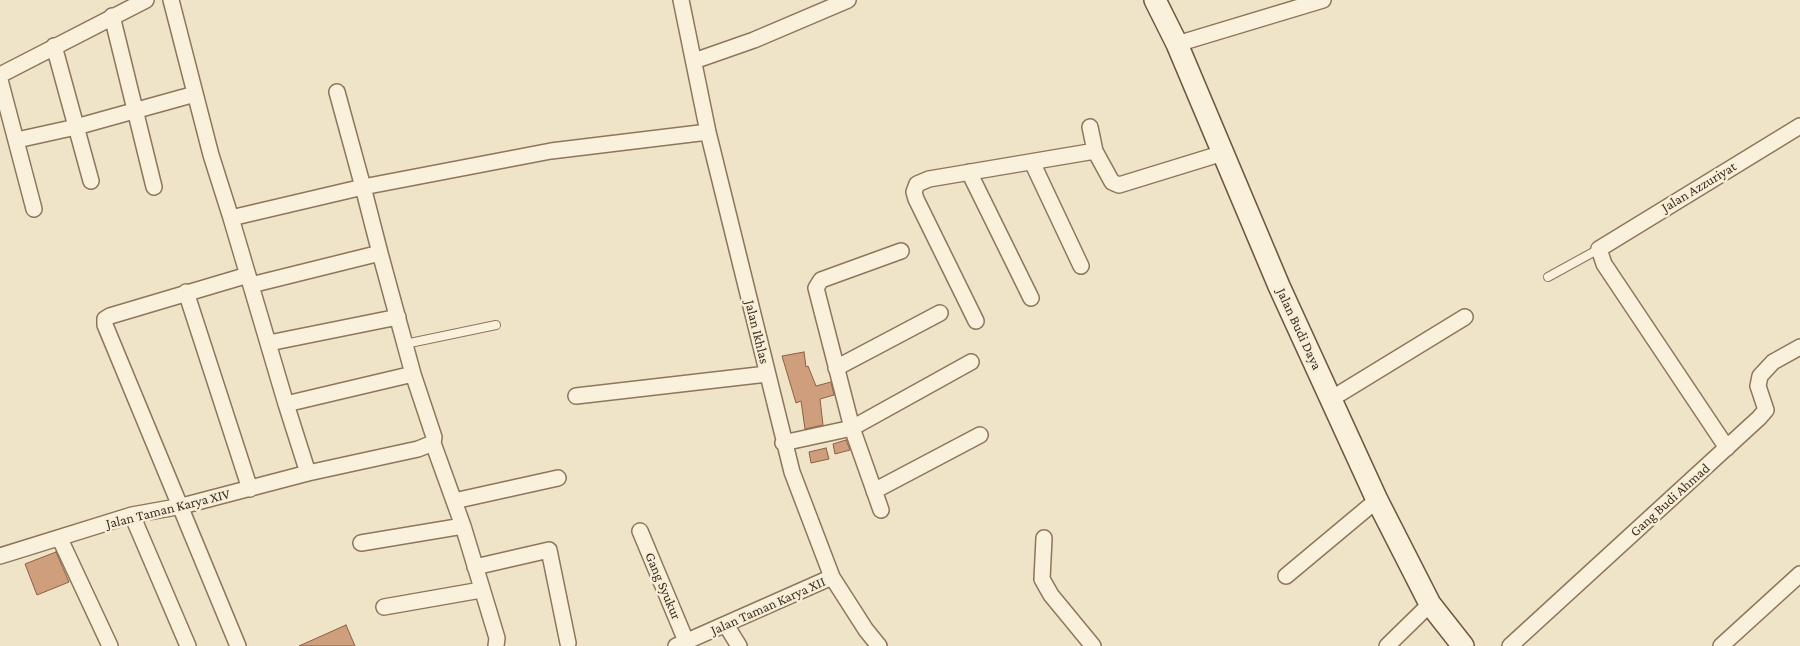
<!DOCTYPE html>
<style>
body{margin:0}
canvas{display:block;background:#f0e4c8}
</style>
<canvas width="1800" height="646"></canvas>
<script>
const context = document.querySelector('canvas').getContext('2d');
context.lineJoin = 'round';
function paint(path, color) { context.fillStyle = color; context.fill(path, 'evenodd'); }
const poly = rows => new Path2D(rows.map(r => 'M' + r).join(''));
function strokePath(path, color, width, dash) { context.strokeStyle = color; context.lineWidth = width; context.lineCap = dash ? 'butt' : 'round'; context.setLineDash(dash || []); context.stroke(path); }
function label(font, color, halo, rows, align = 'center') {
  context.font = font + ' "Crimson Pro",serif'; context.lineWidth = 5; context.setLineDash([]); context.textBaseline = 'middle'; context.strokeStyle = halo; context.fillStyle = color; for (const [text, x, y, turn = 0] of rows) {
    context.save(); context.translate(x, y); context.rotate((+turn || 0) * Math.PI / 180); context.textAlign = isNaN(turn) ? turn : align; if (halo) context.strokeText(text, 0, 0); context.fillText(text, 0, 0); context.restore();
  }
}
const building = poly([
 [804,352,806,367,808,366,816,386,831,382,834,395,820,399,823,425,805,429,801,401,796,403,782,356,804,352],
 [846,440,850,450,835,454,833,444,846,440],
 [826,448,829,459,811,463,809,452,826,448],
 [56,552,69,582,37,595,25,564,56,552],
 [346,625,355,646,299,646,346,625]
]);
paint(building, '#cf9f7d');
strokePath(building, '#8d5f41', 1);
const lane = poly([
 [1548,277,1599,249],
 [405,344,496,325]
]);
const street = poly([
 [171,0,211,155,231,218],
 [681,0,708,132,792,472,832,577,866,630,879,646],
 [112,16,154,187],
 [1177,44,1323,0],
 [54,46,91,181],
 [694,61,754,40,848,0],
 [0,75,146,0],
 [0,80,34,209],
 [337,92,363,187,380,253,413,374,286,404,231,218,363,187,551,151,708,132],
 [1090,127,1095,151,1112,182,1119,185,1223,153],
 [17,140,76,127,195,94],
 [1032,162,1081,266],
 [969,172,1031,298],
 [251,285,380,253],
 [186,292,250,489],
 [976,321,916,199,914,192,917,184,929,179,1095,151],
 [269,343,398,317],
 [836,368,940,313],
 [576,396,767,374],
 [1331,399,1465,317],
 [433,443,463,526,497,638,496,646],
 [783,443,852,428,971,362],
 [1727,448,1604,264,1599,249,1800,126],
 [308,473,418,449,433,443,434,437,413,374],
 [874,491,980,435],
 [454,501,558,478],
 [881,510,852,428,816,288,821,280,901,251],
 [132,515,188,646],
 [640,531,686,641],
 [1044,538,1042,579,1051,595,1093,646],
 [60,539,110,646],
 [361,543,463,526],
 [0,556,132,515,182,506,308,473,286,404],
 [475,567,549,550,568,643],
 [1286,576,1377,500],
 [384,607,481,590],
 [726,625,739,646],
 [238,646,105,325,105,319,110,316,248,275],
 [676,646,832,577],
 [1387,646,1430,604],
 [1510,646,1759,418,1766,410,1758,386,1760,376,1773,362,1800,347],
 [1721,646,1800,574]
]);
const secondary = poly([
 [1155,0,1177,44,1279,286,1377,500,1430,604,1463,646]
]);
strokePath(lane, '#8d765c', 10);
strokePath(street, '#8d765c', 18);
strokePath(secondary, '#6f573f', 24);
strokePath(lane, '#faf1dc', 8);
strokePath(street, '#faf1dc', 15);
strokePath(secondary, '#faf1dc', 21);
label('14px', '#3d2e20', '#f7eed8', [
 ["Jalan Azzuriyat",1699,187,-31],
 ["Jalan Budi Daya",1299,329,65],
 ["Jalan Ikhlas",757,332,76],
 ["Gang Budi Ahmad",1670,500,-42],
 ["Jalan Taman Karya XIV",168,509,-14],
 ["Gang Syukur",663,586,67],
 ["Jalan Taman Karya XII",768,606,-24]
]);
</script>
